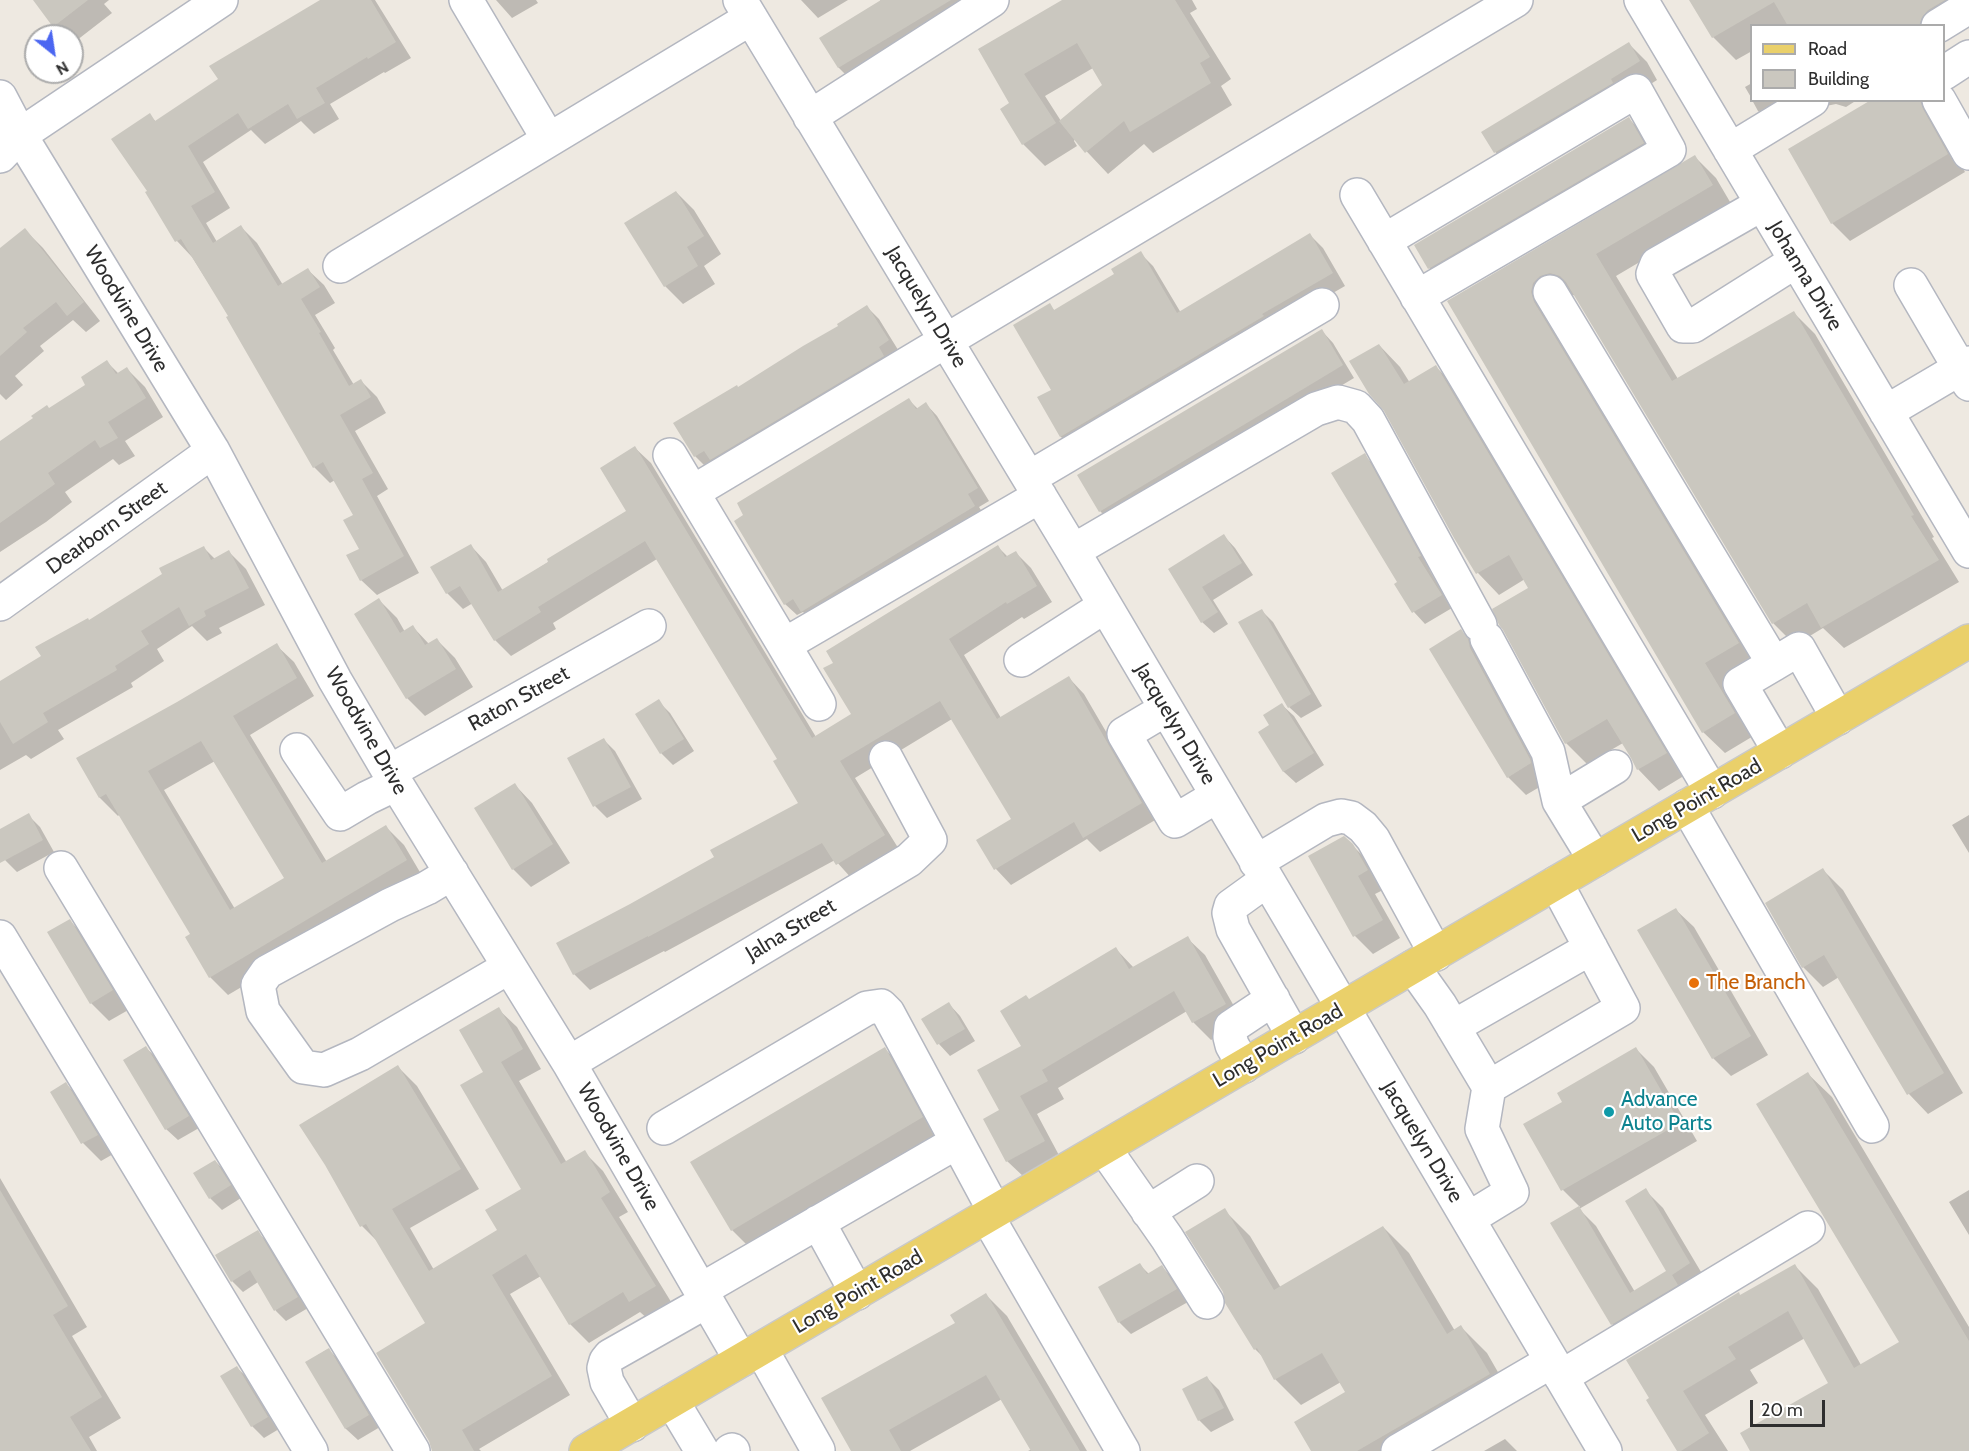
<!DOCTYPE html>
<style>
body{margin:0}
#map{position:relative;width:1969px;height:1451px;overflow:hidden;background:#eee9e1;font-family:Cabin,sans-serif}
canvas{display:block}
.legend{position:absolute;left:1750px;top:24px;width:195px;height:78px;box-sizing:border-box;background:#fff;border:2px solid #ababab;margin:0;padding:8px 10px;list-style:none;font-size:18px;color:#2e2e2e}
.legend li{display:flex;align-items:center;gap:12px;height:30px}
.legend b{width:30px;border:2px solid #ababab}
.north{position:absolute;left:24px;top:24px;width:60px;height:60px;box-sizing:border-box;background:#fff;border:2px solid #ababab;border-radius:50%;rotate:150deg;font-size:16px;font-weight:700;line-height:24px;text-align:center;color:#2e2e2e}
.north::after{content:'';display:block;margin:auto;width:21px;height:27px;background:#4b66f1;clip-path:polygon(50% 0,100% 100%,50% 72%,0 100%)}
.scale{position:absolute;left:1750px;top:1400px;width:75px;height:27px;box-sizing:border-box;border:3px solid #2e2e2e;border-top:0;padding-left:8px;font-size:18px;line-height:21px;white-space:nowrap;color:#2e2e2e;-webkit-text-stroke:4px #fff;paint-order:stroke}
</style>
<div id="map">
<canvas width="1969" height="1451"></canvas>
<ul class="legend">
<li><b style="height:8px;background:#ead06a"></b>Road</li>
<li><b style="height:16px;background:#cac7bf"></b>Building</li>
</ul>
<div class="north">N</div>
<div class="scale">20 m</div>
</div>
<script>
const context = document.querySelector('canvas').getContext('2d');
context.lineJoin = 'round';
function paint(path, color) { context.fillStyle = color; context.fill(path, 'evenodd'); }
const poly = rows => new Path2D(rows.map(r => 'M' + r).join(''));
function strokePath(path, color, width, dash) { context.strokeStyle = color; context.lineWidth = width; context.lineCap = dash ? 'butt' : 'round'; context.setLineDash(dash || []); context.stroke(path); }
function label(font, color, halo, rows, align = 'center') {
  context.font = font + ' Cabin,sans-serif'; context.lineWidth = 4.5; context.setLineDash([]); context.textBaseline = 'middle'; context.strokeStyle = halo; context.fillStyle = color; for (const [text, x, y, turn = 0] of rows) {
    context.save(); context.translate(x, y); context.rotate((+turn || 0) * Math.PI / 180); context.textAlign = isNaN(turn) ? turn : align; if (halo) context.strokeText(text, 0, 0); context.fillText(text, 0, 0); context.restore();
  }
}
paint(poly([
 [35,0,109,0,104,4,112,13,72,44,72,36,64,36],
 [327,0,375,0,411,58,385,73,384,72,330,104,339,119,314,134,301,121,265,144,251,130,203,162,230,208,206,223,217,242,241,227,257,243,283,285,308,270,324,285,335,303,315,315,335,348,333,350,354,385,361,381,377,397,386,413,355,431,388,489,377,496,419,573,377,595,361,580,361,549,355,515,335,480,330,483,314,467,230,317,192,257,177,241,150,115,156,122,220,80],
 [496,0,536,0,538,3,512,18],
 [801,0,848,0,818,18],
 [880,0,1008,0,860,89,839,68,821,38,881,2],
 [1065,0,1192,0,1197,9,1190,13,1231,79,1221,86,1232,105,1153,153,1144,144,1108,174,1075,139,1074,141,1077,146,1045,166,1023,144,1002,110,1011,104,980,49],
 [1093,68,1104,86,1061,121,1045,96],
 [1700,0,1969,0,1944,44,1944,26,1752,26,1752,51,1736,60,1713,37],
 [1629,44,1647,62,1657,80,1514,170,1496,153,1484,132],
 [1752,83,1752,99,1745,87],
 [1752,100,1857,100,1846,107,1836,104,1826,106,1781,134,1758,111],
 [1874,100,1928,100,1940,129,1965,172,1850,241,1832,223],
 [1629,119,1653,143,1453,292,1429,268],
 [1695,157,1716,178,1733,207,1616,276,1678,379,1794,313,1815,334,1934,537,1932,538,1959,582,1844,648,1823,628,1795,645,1773,623,1575,295,1562,297,1759,664,1755,735,1725,753,1703,732,1449,302],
 [676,192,694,210,721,254,704,266,715,284,683,304,665,286,626,223],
 [25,230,43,248,100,321,86,332,73,320,40,346,44,351,15,376,23,385,6,400,0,394,0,249],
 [1310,235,1323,248,1345,286,1274,327,1074,449,1061,437,1040,398,1053,390,1049,305,1055,311,1116,274,1140,253,1153,266,1181,313],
 [867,307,879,319,900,353,707,468,695,456,738,389,840,326],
 [1322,331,1333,343,1354,378,1112,523,1100,511],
 [1379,345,1400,367,1410,383,1436,367,1457,388,1687,774,1659,791,1638,769,1623,743,1587,764,1566,743,1530,588,1525,579,1499,595,1478,573,1455,537],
 [107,362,119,374,127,369,145,387,163,417,125,441,135,456,119,465,113,459,65,492,72,502,46,522,0,552,0,443,87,386],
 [909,400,918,409,926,404,937,416,989,501,979,507,986,518,814,623,803,612,797,615,785,604,745,515],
 [635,448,651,463,816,737,853,715,998,547,1008,557,1015,552,1031,568,1052,602,1024,619,1022,617,964,655,1001,718,1069,678,1084,694,1157,819,1100,852,1087,839,1011,885,996,869,978,841,1013,820,952,719,855,778,900,851,853,880,835,860,665,952,664,951,590,990,574,974,716,858,801,803,779,759,657,559,553,623,556,629,511,656,495,640,473,603,463,609,447,593,471,546,486,562,503,591,628,511],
 [1364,455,1376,467,1432,568,1429,569,1452,608,1425,624,1414,612,1396,585,1399,583],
 [1224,536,1235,548,1253,575,1213,600,1228,624,1214,633,1202,622,1170,569],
 [204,548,215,559,229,552,246,569,265,605,219,628,222,633,207,641,192,626,157,649,164,661,131,683,133,687,58,730,64,739,31,759,26,755,0,770,0,683,43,657,90,621],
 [379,600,397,618,405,632,413,627,429,644,437,640,455,658,473,687,425,716,407,698],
 [1262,611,1273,622,1322,706,1301,718,1289,707],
 [1461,631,1479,649,1548,782,1526,795,1508,777],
 [276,645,294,662,314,696,250,735,327,862,386,827,404,845,424,879,228,995,210,977,192,935,120,814,118,816,100,798,78,758,177,704],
 [215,761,286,879,235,909,164,790],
 [658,701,670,713,694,751,673,765,661,753],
 [1282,705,1294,716,1324,765,1296,783,1284,772,1260,733,1272,725],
 [604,740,615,751,642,799,607,818,595,806],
 [515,785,532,803,570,863,531,887,513,869],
 [28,815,40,827,54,852,17,872,5,860,0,852,0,830],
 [1969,815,1969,853,1952,825],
 [1349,842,1368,861,1385,889,1375,894,1400,938,1373,954,1355,936],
 [1823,870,1843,890,1963,1093,1928,1114,1909,1094,1839,977,1823,987,1803,967],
 [1676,910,1694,927,1768,1055,1731,1076,1713,1058],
 [70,921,88,939,130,1009,109,1021,91,1003],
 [1187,938,1205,955,1243,1022,1211,1040,1193,1022,1187,1011,1058,1088,1064,1099,1037,1114,1061,1159,1025,1178,1007,1161,1001,1111,1023,1047,1029,1001,1116,949,1134,968],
 [949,1004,960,1016,975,1041,950,1056,939,1044],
 [498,1009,517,1027,541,1069,519,1081,567,1163,584,1152,603,1171,628,1212,619,1217,673,1305,649,1320,640,1312,589,1343,570,1324,541,1276,510,1294,570,1395,479,1449,481,1451,433,1451,427,1324,381,1245,362,1226,398,1067,417,1086,479,1189,410,1228,434,1270,499,1231,523,1190,485,1073],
 [146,1048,158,1059,199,1128,178,1140,166,1129],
 [885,1049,908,1072,946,1142,756,1254,732,1230],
 [1636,1049,1654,1067,1697,1141,1579,1209,1596,1226,1635,1292,1668,1272,1645,1190,1663,1208,1707,1282,1630,1342,1612,1324,1552,1224,1580,1207,1563,1190,1564,1102],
 [1808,1074,1832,1097,1969,1327,1969,1451,1752,1451,1831,1383,1805,1338,1750,1370,1758,1383,1705,1415,1728,1451,1679,1451,1648,1401,1741,1296,1795,1266,1818,1289,1861,1365,1901,1343],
 [66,1084,84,1102,115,1153,101,1161,83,1143],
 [215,1161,227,1173,241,1198,222,1210,210,1198],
 [0,1178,87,1327,72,1336,121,1418,89,1437,97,1451,1,1451,0,1449],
 [1969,1190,1969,1235,1949,1202],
 [1224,1210,1250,1236,1281,1288,1383,1227,1409,1253,1455,1331,1461,1327,1487,1353,1514,1400,1427,1451,1313,1451,1348,1393,1341,1382,1301,1405,1275,1379,1265,1359,1255,1349],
 [257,1232,268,1242,308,1308,286,1321,276,1311,258,1282,243,1292,232,1281,217,1256],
 [1140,1265,1149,1274,1162,1267,1174,1279,1188,1302,1131,1334,1119,1322],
 [986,1295,1007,1316,1087,1451,1028,1451,1032,1449,1002,1399,910,1451,853,1451,957,1324],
 [328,1349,340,1361,380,1427,358,1440,346,1429,307,1362],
 [237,1368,249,1379,279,1429,264,1438,252,1426],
 [1207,1378,1219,1390,1234,1420,1211,1432,1199,1420],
 [1505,1439,1517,1451,1484,1451]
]), '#0003');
paint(poly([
 [33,0,88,0,53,27],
 [320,0,371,0,396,42,368,59,367,57,316,88,325,103,297,119,288,104,248,129,238,113,188,146,215,192,191,206,213,243,241,225,278,286,308,268,320,287,301,299,321,332,319,333,349,386,361,379,371,397,340,415,373,473,362,479,404,556,360,581,346,555,359,549,343,520,353,515,323,462,313,468,226,317,228,316,181,239,175,242,145,192,147,191,111,139,150,113,155,121,218,79,209,66],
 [881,0,951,0,838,68,819,38],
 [1062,0,1175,0,1210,57,1200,63,1211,83,1130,132,1124,121,1085,153,1059,121,1102,85,1077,43,1024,74,1056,123,1022,145,1000,109,1009,103,978,49],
 [1689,0,1945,0,1928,10,1922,17,1919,26,1788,26,1774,2,1712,38],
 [1629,42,1640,61,1611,79,1613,83,1494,153,1481,132],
 [1871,100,1920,100,1923,109,1948,154,1831,224,1788,149],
 [1629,117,1644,143,1428,269,1414,245],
 [1695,155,1713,185,1596,254,1672,381,1794,311,1914,515,1911,516,1939,560,1821,628,1807,603,1772,624,1566,282,1560,276,1550,273,1540,276,1533,283,1531,292,1534,302,1739,643,1705,663,1735,713,1702,733,1447,301],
 [676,191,704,236,687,247,698,266,664,287,624,223],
 [25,228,84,302,67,316,56,302,23,328,27,332,0,356,0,248],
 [1310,233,1333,273,1262,314,1264,316,1060,437,1037,397,1051,390,1013,325,1050,303,1054,310,1114,274,1111,269,1141,251,1177,313],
 [867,305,889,340,879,347,884,356,710,460,704,451,694,457,673,423,737,385,738,387,803,346,838,326,837,324],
 [1322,329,1343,365,1099,512,1077,475],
 [1379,344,1404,384,1436,365,1667,753,1637,770,1631,758,1607,719,1565,744,1503,630,1499,625,1492,609,1528,588,1509,555,1476,574,1454,538,1384,411,1369,394,1349,361],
 [107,360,116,374,127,367,146,398,108,422,118,438,100,448,95,440,48,473,55,484,0,523,0,441,33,418,31,416,47,405,49,408,85,385,81,377],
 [909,398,916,409,926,402,978,488,968,494,975,506,801,612,793,599,784,605,734,521,743,515,737,503],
 [635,446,812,738,851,714,823,668,833,663,826,651,998,545,1005,557,1016,551,1037,586,1007,604,1006,602,949,639,997,719,1069,676,1142,803,1083,838,1074,822,994,870,976,840,1011,819,940,701,840,761,885,835,836,865,822,843,648,937,648,936,573,975,556,943,630,904,714,857,710,850,798,803,773,761,777,759,645,541,538,607,541,612,494,641,460,586,446,594,430,567,471,544,498,592,548,562,547,559,626,511,600,468],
 [1365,453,1421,556,1418,557,1442,595,1412,613,1394,584,1397,582,1331,473],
 [1224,534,1242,563,1202,587,1218,612,1201,623,1168,569],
 [204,546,211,560,229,550,249,588,204,611,206,616,189,626,179,607,141,631,149,644,115,666,117,670,43,713,48,722,13,744,0,722,0,681,41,656,35,647,88,618,89,620,162,574,159,568],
 [379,598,400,633,413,625,425,645,437,638,456,669,406,699,354,614],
 [1262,609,1311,694,1288,708,1238,622],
 [1461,629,1468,639,1470,648,1530,759,1531,763,1507,778,1429,649],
 [277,643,297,678,233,716,322,863,386,825,407,860,209,978,185,937,190,934,106,794,99,798,76,758,177,702],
 [201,741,284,878,230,910,148,771],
 [659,699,684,739,660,754,635,714],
 [1282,703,1314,753,1283,772,1258,732,1269,725,1263,715],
 [604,738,631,787,593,807,567,758],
 [515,783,553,844,512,870,474,808],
 [29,813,43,840,0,863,0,829],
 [1344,836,1353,844,1368,870,1358,876,1383,920,1353,937,1308,856],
 [1823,868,1944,1073,1907,1095,1824,955,1802,968,1765,903],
 [1676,908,1751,1036,1712,1059,1637,930],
 [70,919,113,990,90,1004,47,932],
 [1188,936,1226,1004,1192,1023,1174,991,1042,1070,1048,1081,1020,1096,1045,1141,1006,1162,983,1119,999,1110,977,1070,1021,1046,1000,1011,1026,995,1029,999,1116,947,1129,969],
 [949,1002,965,1029,937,1045,921,1019],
 [499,1007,523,1049,501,1062,561,1164,585,1150,610,1192,601,1198,656,1286,629,1302,623,1292,569,1325,526,1254,492,1275,552,1376,462,1430,474,1451,432,1451,429,1441,376,1353,425,1323,366,1224,360,1227,325,1165,299,1125,398,1065,461,1169,392,1209,429,1271,497,1230,485,1210,521,1189,460,1085,483,1072,459,1030],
 [146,1046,189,1116,165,1130,123,1060],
 [885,1047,923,1117,731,1231,690,1162],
 [1636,1047,1680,1123,1561,1191,1523,1124,1562,1102,1557,1093],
 [1808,1072,1969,1341,1969,1451,1750,1451,1740,1433,1828,1383,1788,1311,1728,1347,1736,1359,1683,1391,1709,1433,1681,1451,1677,1451,1646,1400,1649,1398,1626,1360,1739,1292,1740,1295,1795,1264,1854,1368,1899,1342,1756,1104],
 [66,1082,98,1135,81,1144,50,1092],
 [215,1160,231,1185,209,1199,193,1173],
 [1646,1188,1690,1263,1672,1275,1678,1285,1611,1325,1550,1223,1579,1206,1630,1293,1666,1271,1625,1201],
 [0,1190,68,1306,53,1315,102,1397,70,1417,91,1451,0,1451],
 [1225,1208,1274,1290,1383,1226,1447,1334,1461,1325,1490,1374,1357,1451,1311,1451,1294,1422,1345,1392,1322,1353,1274,1380,1257,1348,1254,1350,1225,1303,1223,1292,1185,1232],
 [258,1230,298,1297,274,1311,250,1270,231,1282,215,1255],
 [1140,1263,1147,1274,1162,1265,1177,1289,1118,1323,1098,1287],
 [986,1293,1080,1451,1031,1451,986,1375,889,1430,901,1451,851,1451,821,1398,955,1323,950,1315],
 [329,1348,369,1415,345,1429,305,1362],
 [237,1366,268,1417,251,1427,220,1376],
 [1207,1376,1224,1408,1198,1421,1182,1389]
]), '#cac7bf');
const minor = poly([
 [466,0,549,140],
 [740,0,1073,551,1605,1451],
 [1641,0,1969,551],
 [1938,26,1969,7],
 [1944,73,1969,57],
 [0,97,20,135,213,451,335,680,389,772,569,1063,741,1360],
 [1939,100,1969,153],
 [810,117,992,0],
 [1730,150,1812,100],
 [0,156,20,135,221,0],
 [1357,195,1712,792],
 [1762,204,1657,264,1653,274,1683,326,1693,326,1796,261],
 [1384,241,1636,91,1669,150,1417,297],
 [340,266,751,18],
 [1911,285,1969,384],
 [1550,292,1774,664],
 [1886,412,1969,363],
 [670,455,784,645,1040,496],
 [1029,478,1322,305],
 [693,492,1516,0],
 [1073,551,1316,409,1338,402,1356,407,1368,420,1480,625],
 [0,604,213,451],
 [1487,639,1548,752,1559,801,1595,860],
 [784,645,819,704],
 [1021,660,1105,606],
 [1166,709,1124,734,1175,821,1217,796],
 [297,750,340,814,367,798,396,784],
 [1780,752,1740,684,1774,664,1799,649,1838,718],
 [389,772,649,626],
 [1559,801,1615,767],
 [1687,806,1872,1126],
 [1256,862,1326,820,1341,816,1351,818,1363,827,1373,839,1436,954],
 [61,868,413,1451],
 [452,873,427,888,390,905,267,972,258,985,263,1011,303,1067,324,1070,360,1054,509,967],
 [1267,880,1231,906,1229,913,1233,929,1294,1037],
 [0,937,311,1451],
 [1413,967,1440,1005,1489,1087,1623,1008,1556,883],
 [1453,1027,1591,948],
 [569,1063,909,860,930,840,886,758],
 [1244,1066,1232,1045,1230,1037,1231,1027,1273,999],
 [664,1128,867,1008,881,1006,888,1013,995,1212],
 [1104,1148,1167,1238,1207,1302],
 [1148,1212,1197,1181],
 [987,1216,1123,1451],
 [1468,1219,1512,1192,1482,1129,1489,1087],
 [818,1222,857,1293],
 [701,1290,957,1142],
 [761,1349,818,1450],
 [1561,1377,1808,1228],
 [672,1401,702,1451],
 [632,1425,607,1382,604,1368,606,1361,610,1356,707,1301],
 [730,1451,732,1450,733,1451],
 [1398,1451,1552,1361]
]);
const major = poly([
 [586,1451,1969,641]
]);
strokePath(minor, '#b4b7c0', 36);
strokePath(major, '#c9c9c9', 36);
strokePath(minor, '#fff', 33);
strokePath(major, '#ead06a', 33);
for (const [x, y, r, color] of [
 [1694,983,6,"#e8710a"],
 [1609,1112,6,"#0f9aa8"]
]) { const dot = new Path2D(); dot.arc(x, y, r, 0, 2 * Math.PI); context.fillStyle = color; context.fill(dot); strokePath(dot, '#fff', 2); }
label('21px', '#2e2e2e', '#fff', [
 ["Johanna Drive",1805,276,59],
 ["Jacquelyn Drive",926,307,59],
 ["Woodvine Drive",126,309,59],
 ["Dearborn Street",107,528,-36],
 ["Raton Street",519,699,-29],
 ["Jacquelyn Drive",1175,724,59],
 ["Woodvine Drive",366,731,60],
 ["Long Point Road",1697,801,-30],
 ["Jalna Street",791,930,-31],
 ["Long Point Road",1278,1046,-30],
 ["Jacquelyn Drive",1422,1142,59],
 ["Woodvine Drive",618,1147,60],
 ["Long Point Road",858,1292,-30]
]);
label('21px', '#c56008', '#fff', [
 ["The Branch",1706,983]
], 'left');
label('21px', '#0d838f', '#fff', [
 ["Advance",1621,1100],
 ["Auto Parts",1621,1124]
], 'left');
</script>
